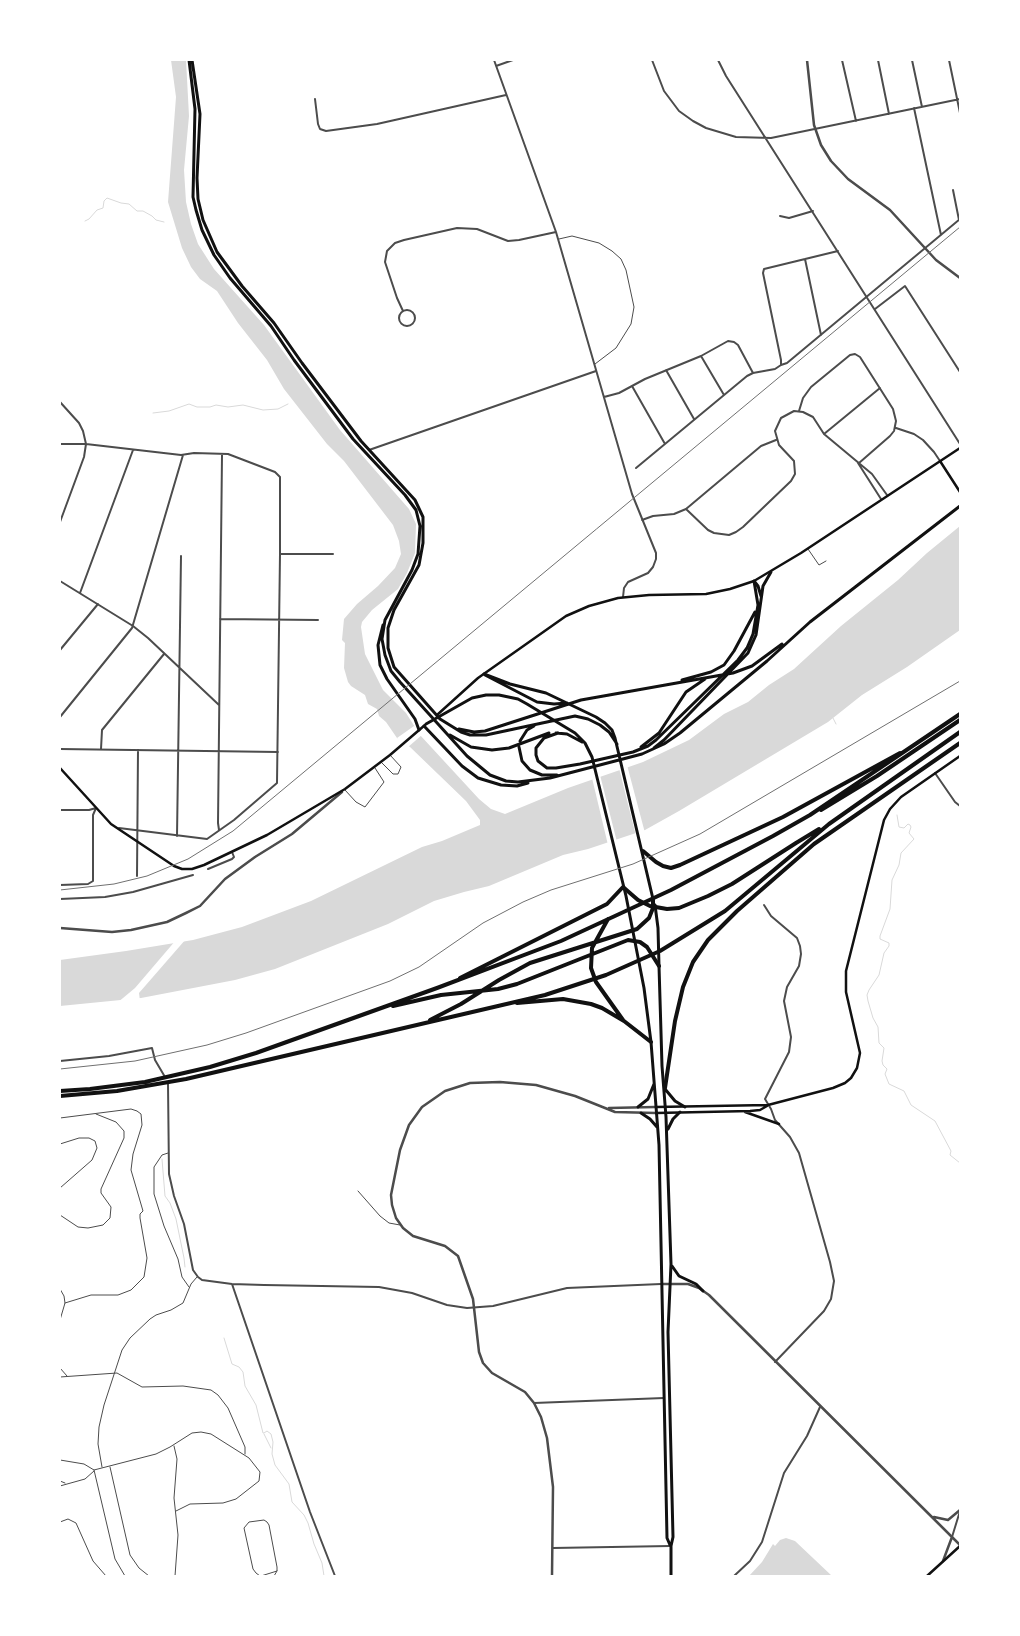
<!DOCTYPE html>
<style>
body{margin:0}
#map{position:relative;width:1020px;height:1636px;overflow:hidden;background:#fff;font-family:"Alegreya Sans",sans-serif}
canvas{display:block}
.frame{position:absolute;inset:0;border:61px solid #fff;pointer-events:none}
</style>
<div id="map">
<canvas width="1020" height="1636"></canvas>
<div class="frame"></div>
</div>
<script>
const context = document.querySelector('canvas').getContext('2d');
context.lineJoin = 'round';
function paint(path, color) { context.fillStyle = color; context.fill(path, 'evenodd'); }
const poly = rows => new Path2D(rows.map(r => 'M' + r).join(''));
function strokePath(path, color, width, dash) { context.strokeStyle = color; context.lineWidth = width; context.lineCap = dash ? 'butt' : 'round'; context.setLineDash(dash || []); context.stroke(path); }
paint(poly([
 [171,60,186,60,189,116,184,170,186,202,191,224,198,244,214,269,264,325,340,430,409,509,416,524,415,553,407,573,398,589,372,610,362,622,361,627,365,654,383,690,406,713,420,735,479,799,491,809,505,814,568,788,643,762,689,740,724,714,748,702,769,685,794,669,841,626,898,580,927,553,960,526,960,630,907,667,862,695,828,722,679,811,645,830,588,849,563,855,489,886,464,892,434,901,388,924,275,969,235,980,141,998,60,1006,60,960,126,951,193,940,242,927,311,901,422,847,442,841,480,825,480,820,466,801,410,747,397,738,386,722,379,716,377,709,368,704,365,695,351,686,348,682,344,668,345,643,342,640,344,619,357,604,378,586,395,568,401,554,399,541,393,525,344,461,327,444,284,389,267,360,238,323,217,291,200,279,191,267,182,248,168,202,176,97],
 [786,1538,795,1541,832,1576,749,1576,762,1562,773,1544,775,1546,780,1540]
]), '#d9d9d9');
paint(poly([
 [414,726,423,734,407,748,397,738],
 [627,765,645,833,636,836,619,768],
 [600,775,617,842,608,845,592,778],
 [186,939,139,993,140,1001,117,1003,135,988,176,940]
]), '#fff');
strokePath(poly([
 [85,221,89,219,97,210,103,208,104,201,107,198,121,203,129,204,137,211,143,211,152,216,156,220,164,222],
 [153,413,169,411,189,404,197,407,210,407,216,405,228,407,243,405,263,410,278,409,288,404],
 [833,718,836,724],
 [897,815,899,827,904,828,908,824,910,825,911,827,909,833,914,839,901,853,899,865,892,880,890,909,880,936,880,939,889,943,889,946,884,953,879,975,869,990,867,995,868,1001,873,1018,878,1027,879,1043,884,1048,882,1061,883,1065,887,1069,885,1074,889,1084,904,1091,911,1105,935,1121,951,1151,950,1155,960,1163],
 [162,1159,165,1196,170,1203,176,1219,184,1258,185,1267],
 [224,1338,232,1364,239,1367,243,1372,245,1386,256,1405,263,1433,264,1433,267,1431,271,1434,273,1442,272,1454,275,1465,289,1484,292,1502,304,1515,308,1523,314,1544,322,1563,324,1576],
 [264,1434,271,1448]
]), '#d9d9d9', 1);
strokePath(poly([
 [559,239,572,236,599,243,612,251,621,259,626,270,634,307,631,324,616,348,595,364],
 [808,549,819,565,826,561],
 [381,762,393,774,398,774,401,767,390,755],
 [345,790,356,802,365,807,384,782,375,768],
 [60,1118,131,1109,137,1111,141,1114,142,1125,133,1154,131,1170,143,1211,140,1214,140,1218,147,1258,144,1277,131,1290,118,1295,91,1295,65,1303],
 [60,1144,79,1138,89,1138,95,1141,97,1148,92,1160,60,1188],
 [168,1153,162,1155,154,1167,154,1194,164,1226,178,1259,182,1277,189,1287],
 [358,1191,380,1216,389,1223,400,1225],
 [60,1215,78,1227,88,1228,103,1225,110,1218,111,1207,101,1193,101,1189,124,1138,124,1131,116,1122,96,1114],
 [60,1289,64,1296,65,1303,60,1320],
 [60,1368,67,1376],
 [60,1377,117,1373,142,1387,183,1386,211,1390,218,1395,228,1408,245,1447,245,1454],
 [174,1446,177,1459,174,1498,178,1535,175,1576],
 [60,1460,84,1464,94,1470,156,1454,170,1447,192,1433,201,1432,211,1434,249,1458,260,1472,259,1481,236,1499,223,1503,190,1504,176,1511],
 [102,1467,98,1444,99,1427,104,1405,122,1350,130,1338,150,1319,156,1315,171,1310,183,1303,191,1284,197,1277],
 [110,1467,130,1555,139,1568,149,1576],
 [94,1470,115,1559,125,1576],
 [60,1481,65,1483],
 [60,1486,85,1479,94,1471],
 [60,1522,68,1519,76,1523,93,1561,106,1576],
 [260,1576,256,1573,253,1569,244,1528,249,1522,264,1520,267,1522,269,1525,277,1567,277,1571,261,1576],
 [274,1576,277,1571]
]), '#4c4c4c', 1);
strokePath(poly([
 [494,60,556,232,632,494,656,553,656,559,653,567,648,573,628,582,624,588,623,597],
 [652,60,664,91,679,111,693,121,706,128,736,137,771,138,960,99],
 [718,60,726,76,960,444],
 [842,60,856,121],
 [878,60,889,114],
 [912,60,922,107],
 [949,60,960,113],
 [496,66,513,60],
 [315,99,318,124,320,129,326,131,377,124,506,95],
 [914,108,941,235],
 [953,190,959,220],
 [780,216,789,218,813,211],
 [805,259,821,335],
 [875,309,905,286,960,372],
 '399 318a8 8 0 1 1 16 0a8 8 0 1 1-16 0Z',
 [403,311,397,298,385,262,387,251,395,243,404,240,457,228,477,229,508,241,519,240,556,232],
 [701,356,724,395],
 [781,365,781,360,763,273,764,269,838,251],
 [666,370,694,419],
 [632,386,665,444],
 [604,397,619,393,645,379,701,356,728,341,734,342,738,345,753,373],
 [60,402,79,423,83,431,86,444,84,457,60,522],
 [799,411,803,398,811,387,850,355,855,354,860,357,893,409,896,421,894,431,890,436,859,463],
 [896,428,914,434,923,440,934,452,940,461],
 [824,434,880,388],
 [60,444,86,444,181,455,194,453,228,454,275,472,280,477,280,554,277,783,234,820,207,839,119,828],
 [369,450,596,371],
 [858,463,881,499],
 [636,468,747,376,753,373,775,369,781,365,787,363,960,219],
 [686,509,708,530,714,533,729,535,736,532,743,527,791,481,795,474,794,461,779,445,775,431,781,418,794,411,803,412,813,417,824,434,872,474,887,495],
 [642,520,653,516,674,514,686,509,761,446,776,440],
 [280,554,333,554],
 [60,581,133,626,148,638,219,705],
 [80,593,133,450],
 [220,619,318,620],
 [60,650,98,604],
 [60,717,132,628,183,455],
 [60,749,278,752],
 [101,749,102,730,164,654],
 [935,773,955,802,960,806],
 [60,810,89,810,96,808],
 [219,830,218,823,222,455],
 [177,836,181,556],
 [208,869,232,859,234,857,232,852],
 [137,876,138,750],
 [60,885,88,884,93,881,93,815,96,808],
 [60,899,105,897,133,892,193,875],
 [764,905,771,916,797,938,800,946,801,954,799,966,787,987,784,1001,791,1037,789,1052,765,1099,771,1109,775,1120,790,1137,799,1153,830,1262,834,1281,831,1299,824,1311,775,1362],
 [60,1061,109,1056,152,1048,155,1060,165,1077],
 [168,1084,169,1174,174,1196,184,1224,193,1270,198,1277,202,1280,232,1284,264,1285,379,1287,412,1293,447,1305,467,1308,493,1306,567,1288,661,1284],
 [232,1284,310,1512,335,1576],
 [534,1403,664,1398],
 [952,1537,960,1511],
 [553,1548,670,1546],
 [734,1576,750,1561,762,1542,784,1473,807,1436,820,1407]
]), '#4c4c4c', 2);
strokePath(poly([
 [807,60,814,125,821,145,831,161,848,179,890,210,936,260,960,278],
 [60,928,112,932,131,930,167,922,186,913,200,906,225,879,255,857,292,834,342,792],
 [609,1108,655,1107],
 [662,1284,688,1284,699,1288,709,1295,960,1545],
 [934,1517,948,1520,960,1510],
 [943,1561,952,1537],
 [552,1576,553,1487,547,1438,541,1417,534,1403,525,1392,492,1373,483,1363,479,1352,473,1299,458,1256,445,1246,413,1236,403,1228,396,1218,392,1205,391,1195,400,1150,409,1125,422,1107,445,1091,470,1083,500,1082,536,1085,575,1096,615,1112,656,1113]
]), '#4c4c4c', 2.5);
strokePath(poly([
 [940,461,960,492],
 [437,715,478,678,566,616,589,606,618,598,649,595,706,594,730,589,754,581,801,553,960,448],
 [60,768,111,824,174,866,182,869,192,869,204,865,267,835,345,789,390,755,425,725],
 [656,1107,768,1105,833,1088,845,1083,851,1078,857,1068,860,1053,846,992,846,971,884,820,890,809,901,797,960,756],
 [745,1112,779,1124],
 [656,1113,750,1111,760,1110,767,1106],
 [927,1576,960,1546]
]), '#111', 2.5);
strokePath(poly([
 [189,60,195,109,193,197,196,210,202,230,214,255,230,278,271,326,294,360,353,439,405,495,416,510,420,526,418,554,412,570,385,620,382,639,385,655,391,671,400,682,467,756,490,775,506,781,518,782,550,778,642,754,664,744,680,733,767,661,810,622,960,506],
 [192,60,200,114,197,178,198,199,203,220,217,252,242,286,274,323,302,363,361,441,415,500,423,517,423,543,419,565,394,610,388,628,388,648,394,667,440,719,461,732,470,735,486,735,575,716,588,719,600,725,609,732,617,744],
 [754,581,758,586,761,596],
 [383,625,378,645,380,665,387,679,415,719,419,730],
 [484,674,510,684,546,693,596,717,605,723,612,730,615,738,653,899],
 [485,675,537,702,554,704,567,703],
 [682,680,711,672,724,665,734,651,755,612],
 [426,724,472,698,486,695,499,695,518,699,527,704,575,733,585,743,592,757,626,896,644,988,651,1042],
 [424,726,462,766,478,778,501,785,517,786,528,783],
 [459,729,474,732,485,731,581,700,733,673,752,666,782,644],
 [556,733,567,734,582,742],
 [558,733,544,738,536,748,536,755,538,761,547,768,556,768,580,764,633,752,648,746,656,740,738,660,747,648,753,634,758,605,754,581],
 [450,735,471,747,492,750,509,748,549,733],
 [520,741,527,730,534,726],
 [519,747,522,761,530,770,542,775,557,775],
 [641,747,659,733,686,692,705,679],
 [654,748,664,740,748,653,756,635,763,586,771,572],
 [655,905,658,928,659,966]
]), '#111', 3);
strokePath(poly([
 [659,966,662,1066,666,1117,671,1264,668,1332,673,1537,671,1546,671,1576],
 [651,1042,659,1145,667,1538,670,1545],
 [665,1089,675,1101,685,1107],
 [638,1107,648,1099,654,1084],
 [641,1113,650,1119,657,1127],
 [668,1129,673,1119,680,1112],
 [672,1266,679,1276,696,1284,703,1291]
]), '#111', 3);
strokePath(poly([
 [821,810,877,776,960,720],
 [643,851,656,862,663,866,671,868,680,865,783,817,900,753],
 [608,919,592,948,591,968,596,982,623,1020],
 [460,978,607,904,623,887,638,900,650,906,667,909,679,908,708,896,732,884,796,843,819,829],
 [517,1003,563,999,591,1004,602,1008,624,1021,651,1042],
 [393,1006,441,995,498,989,517,984,628,940,640,942,647,947,659,966],
 [430,1020,461,1004,499,980,530,963,637,929,649,918,653,908,653,898],
 [665,1088,675,1021,683,987,693,962,708,940,737,911,814,844,960,743],
 [60,1091,90,1089,145,1082,210,1067,256,1053,437,988,561,941,671,890,773,836,810,815,960,714],
 [60,1096,117,1091,186,1079,545,995,606,975,660,951,725,911,829,824,960,732]
]), '#111', 4);
strokePath(poly([
 [60,890,114,884,147,876,188,859,233,831,960,227],
 [60,1069,135,1061,207,1045,246,1033,390,981,419,967,483,923,523,902,551,890,633,864,700,834,960,681]
]), '#707070', 1);
</script>
